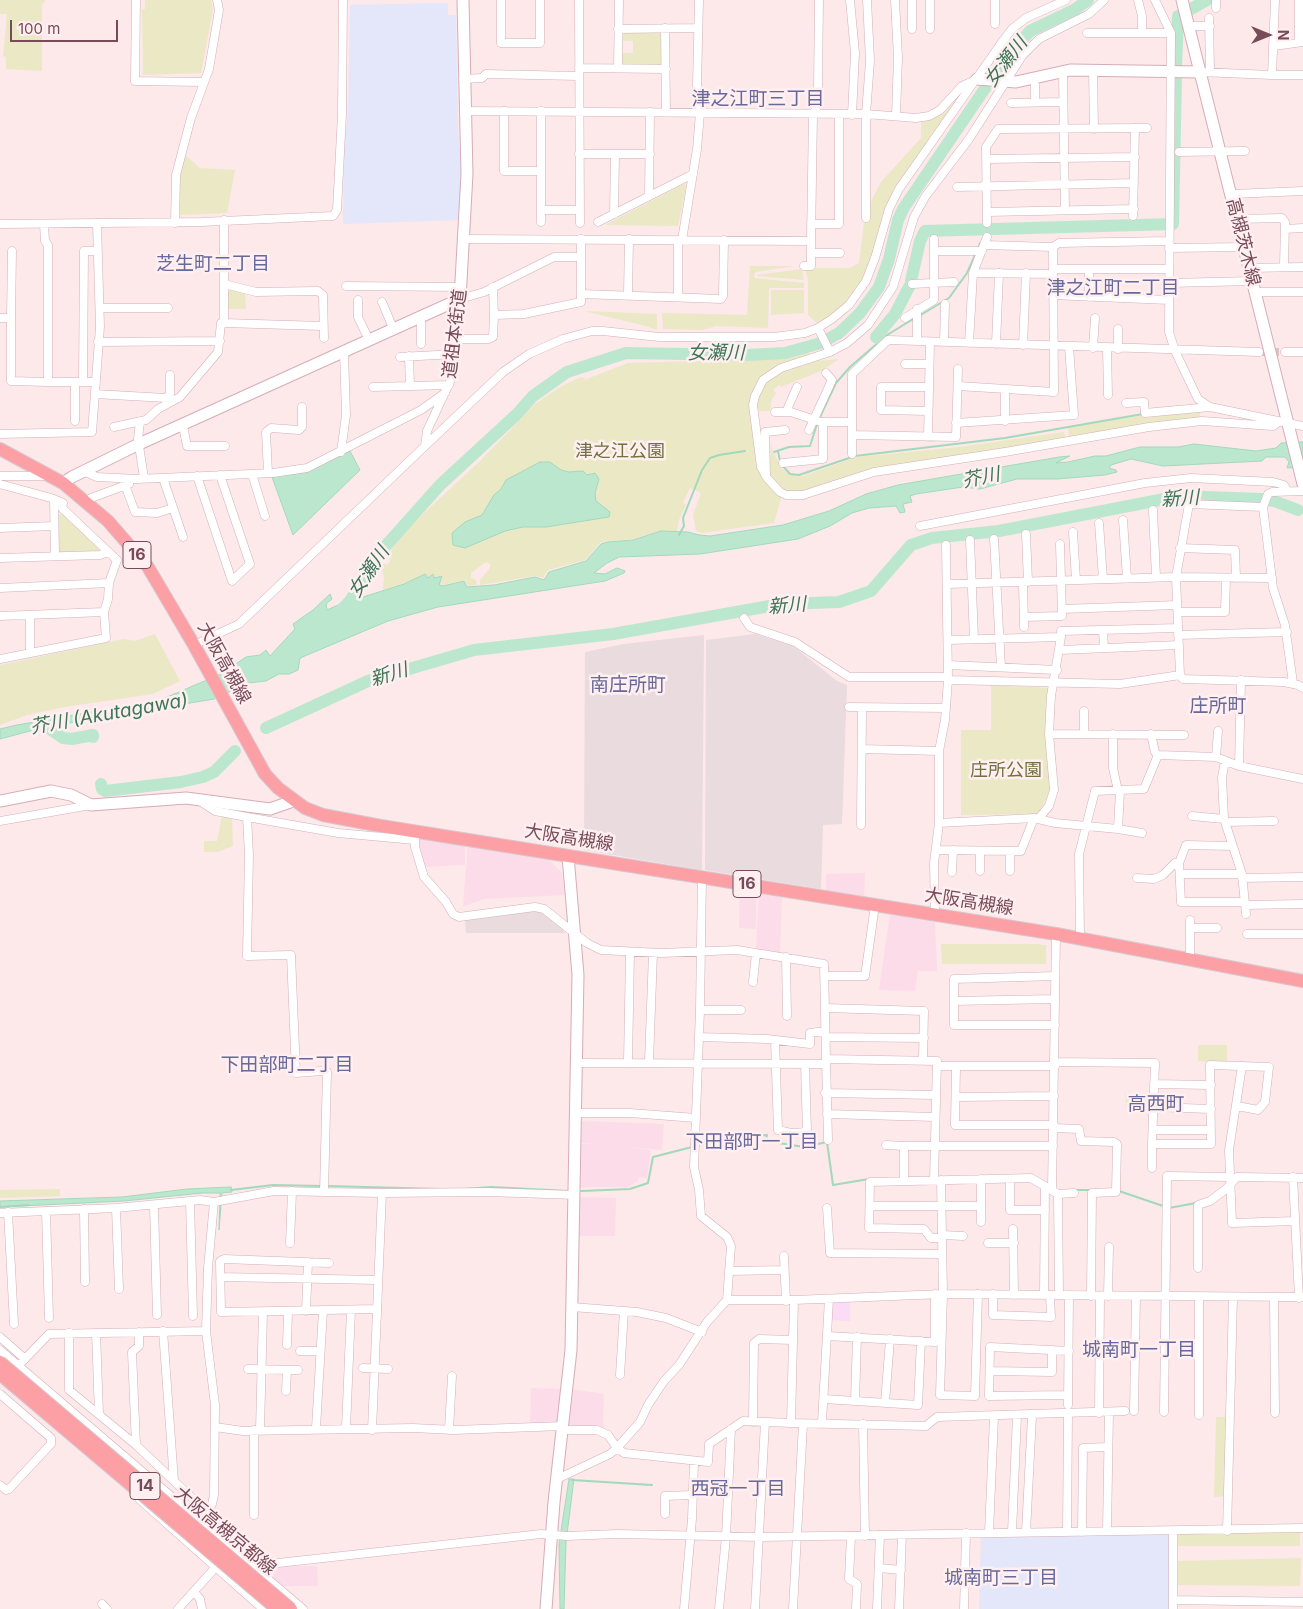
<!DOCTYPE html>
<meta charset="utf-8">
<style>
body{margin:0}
#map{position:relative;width:1303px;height:1609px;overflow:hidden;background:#fde8ea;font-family:Inter,sans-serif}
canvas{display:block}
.north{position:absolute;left:1243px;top:10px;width:50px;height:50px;-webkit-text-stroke:4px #ffeff0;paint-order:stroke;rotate:90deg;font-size:14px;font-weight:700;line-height:20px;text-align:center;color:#784b5a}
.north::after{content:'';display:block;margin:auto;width:18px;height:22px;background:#784b5a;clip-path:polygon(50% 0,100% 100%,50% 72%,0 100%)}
.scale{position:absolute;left:10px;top:20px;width:108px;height:22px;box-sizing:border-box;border:2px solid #784b5a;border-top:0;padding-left:6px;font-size:15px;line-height:18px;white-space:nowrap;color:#784b5a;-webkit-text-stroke:4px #ffeff0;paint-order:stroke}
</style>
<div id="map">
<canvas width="1303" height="1609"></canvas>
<div class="north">N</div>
<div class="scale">100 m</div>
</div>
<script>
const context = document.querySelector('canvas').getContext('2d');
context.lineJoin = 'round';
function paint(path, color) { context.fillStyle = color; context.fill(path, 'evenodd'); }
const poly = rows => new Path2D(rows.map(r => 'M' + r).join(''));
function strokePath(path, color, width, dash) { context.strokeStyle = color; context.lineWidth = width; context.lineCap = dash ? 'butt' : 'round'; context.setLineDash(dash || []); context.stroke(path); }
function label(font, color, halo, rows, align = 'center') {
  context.font = font + ' Inter,"Noto Sans JP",sans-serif'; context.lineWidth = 5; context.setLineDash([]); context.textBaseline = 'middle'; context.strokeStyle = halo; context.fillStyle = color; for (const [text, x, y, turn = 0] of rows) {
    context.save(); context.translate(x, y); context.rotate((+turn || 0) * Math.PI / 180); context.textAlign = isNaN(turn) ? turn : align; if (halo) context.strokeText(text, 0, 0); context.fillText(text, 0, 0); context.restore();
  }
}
paint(poly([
 [418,837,465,844,465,865,423,867],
 [468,845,545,856,562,873,565,895,484,899,463,906],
 [865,873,864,897,826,891,826,874],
 [740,890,756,892,756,929,739,928],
 [759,893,782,897,780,953,756,949],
 [890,914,935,922,937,971,918,971,915,991,879,990],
 [581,1121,664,1124,662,1150,628,1147,651,1150,647,1178,639,1177,638,1181,628,1187,578,1187,580,1144,595,1144,580,1143],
 [580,1197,616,1198,615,1236,579,1236],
 [531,1388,561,1389,557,1423,530,1425],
 [571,1389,604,1394,603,1423,605,1432,567,1426],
 [285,1566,317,1566,318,1586,281,1586,273,1577,277,1568]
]), '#fddce9');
paint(poly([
 [755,634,793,646,837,681,847,685,842,824,823,825,821,889,705,870,706,640],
 [704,635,702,870,584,850,585,652,624,644],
 [532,911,542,911,562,928,565,933,466,933,465,920]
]), '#e9dbde');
paint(poly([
 [448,3,448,15,456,15,458,130,462,174,459,220,343,224,344,140,348,114,350,5],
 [981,1533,1067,1536,1170,1534,1170,1609,979,1609]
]), '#e4e6f9');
paint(poly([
 [850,1300,850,1321,831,1320,832,1302]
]), '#fbdbf5');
paint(poly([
 [0,0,46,0,42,5,42,71,6,69,6,57,3,56,7,14,0,14],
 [145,0,211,0,213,9,201,73,143,75,142,9,145,9],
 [622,31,661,31,663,33,661,66,622,66,620,53,633,53,633,41,620,41],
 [957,99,892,193,884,213,870,263,857,289,842,307,819,325,808,315,808,281,805,268,850,268,859,263,864,223,870,219,870,203,881,182,921,138,921,121,942,115],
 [185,155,200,168,235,170,227,213,180,215,179,175],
 [684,184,686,186,678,226,605,225],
 [750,266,794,266,755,272,754,278,804,283,804,288,769,288,768,328,716,326,702,330,663,329,662,313,747,315],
 [802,269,804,280,757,276,757,275],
 [231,289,245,293,246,309,228,309,228,292],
 [771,290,804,290,804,313,771,315],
 [584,311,657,314,657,330,646,326],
 [808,352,811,357,773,368,754,392,758,464,782,495,774,523,702,533,696,531,693,515,701,493,690,488,683,503,686,505,679,520,677,532,661,531,633,539,601,542,585,560,548,570,543,578,535,576,480,585,480,580,490,568,490,564,486,562,471,573,471,578,476,580,477,585,468,586,465,580,443,585,440,584,443,575,434,577,433,574,428,577,424,574,416,579,383,590,384,576,380,566,382,563,387,565,390,562,392,547,408,528,480,461,535,404,560,387,581,377,585,378,584,380,628,363,774,359],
 [839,359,821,371,781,387,779,385,773,390,776,393,772,399,770,411,756,411,757,400,764,385,775,373,818,361],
 [1200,411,1200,419,1088,436,1069,437,1068,428,1144,415,1145,418],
 [1064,432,1065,437,1061,440,921,464,809,491,787,492,769,477,771,441,772,450,782,469,789,474,803,476,857,457,960,447],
 [62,513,99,549,98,552,61,554,58,552,57,516],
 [155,634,180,681,153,694,64,707,27,715,0,725,0,665,123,639,135,641],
 [991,685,1049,688,1050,788,1046,800,1037,814,961,815,961,730,991,730],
 [222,816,232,819,233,846,217,852,204,852,204,841,217,841],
 [1035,944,1046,945,1046,964,942,964,941,944],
 [1198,1045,1227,1045,1227,1063,1198,1061],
 [1125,1095,1150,1095,1150,1108,1127,1108],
 [60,1189,60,1196,0,1198,0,1190],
 [1216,1417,1228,1417,1226,1496,1214,1497],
 [1300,1532,1300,1546,1178,1546,1178,1534],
 [1301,1558,1300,1586,1178,1585,1178,1561]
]), '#ebe8c6');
const water = poly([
 [1303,442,1303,467,1287,468,1289,462,1285,457,1266,457,1262,461,1163,466,1131,459,1111,465,1109,468,1116,470,1117,472,1105,475,1057,479,1017,479,980,489,963,487,916,494,910,496,912,502,903,504,905,512,900,513,896,506,869,508,852,513,830,526,798,539,700,554,619,557,607,563,594,573,605,574,617,568,625,571,624,573,605,581,438,607,388,621,300,658,298,670,289,674,279,674,266,681,248,683,214,699,45,727,0,739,0,729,17,725,160,700,221,674,246,657,260,655,266,650,270,656,295,629,293,624,313,610,330,594,332,599,326,604,327,610,338,605,404,584,425,574,428,578,433,574,434,578,442,576,439,585,443,586,464,581,467,587,494,585,535,577,544,580,549,572,586,561,601,544,608,542,633,540,661,531,688,532,699,535,710,536,783,525,829,511,866,494,898,485,1059,457,1070,456,1056,463,1068,462,1095,456,1106,456,1140,447,1178,447,1194,444,1256,451,1276,448,1281,443,1303,442],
 [350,451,360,470,293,535,272,477,307,472,350,451],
 [540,462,550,462,561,470,569,472,583,471,587,475,595,473,599,479,595,493,596,501,610,512,609,517,546,527,523,527,505,531,465,548,453,545,452,533,465,522,482,515,494,495,501,489,506,480,540,462],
 [231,1187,232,1192,222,1193,219,1230,220,1193,202,1193,124,1201,0,1207,0,1201,122,1197,187,1189,231,1187],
 [569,1479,574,1479,566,1542,564,1609,560,1609,559,1544,569,1479]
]);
paint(water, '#bce7cf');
strokePath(water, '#a2d9bb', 1);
strokePath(poly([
 [978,249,980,243],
 [919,316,949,298,967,273,976,253],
 [819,419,836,383,850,367,887,335,915,318],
 [778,451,780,461],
 [774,452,789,447,810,446,817,424],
 [782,465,790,474,799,475,855,456,1005,438,1143,414],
 [679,535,684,526,683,518,702,470,710,458,719,455,745,451],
 [696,1146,730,1138,767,1135,766,1141,804,1147,827,1142,833,1185,869,1179],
 [326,1186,443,1189],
 [465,1189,492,1187,568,1191],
 [231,1190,273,1185,321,1186],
 [1075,1190,1092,1190],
 [581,1191,630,1189,648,1183,653,1157,692,1147],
 [1119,1191,1163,1206],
 [0,1207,29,1205],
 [1169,1208,1196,1203],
 [572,1480,652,1485]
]), '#a2d9bb', 2);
strokePath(poly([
 [1191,9,1207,0],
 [1176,66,1178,16],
 [911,281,920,241,925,231,1173,224,1176,77],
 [881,340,876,337,895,314,909,287],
 [339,612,350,601,382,550,440,485,517,414,533,396,567,372,626,353,748,355,785,353,821,343,839,333,860,313,879,287,889,259,898,220,903,209,1005,59,1030,31,1074,10,1088,0],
 [43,724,63,738,72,739,93,735,93,737],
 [266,728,368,681,474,650,613,634,781,604,839,602,871,591,911,545,932,538,999,531,1180,496,1261,499,1274,501,1298,510],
 [101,784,102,789,105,791,181,782,203,777,214,772,235,751]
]), '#bce7cf', 12);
strokePath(poly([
 [1259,352,1285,352]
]), '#dcc1c6', 8, [8, 4]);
const street = poly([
 [136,0,135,81,203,82],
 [501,0,501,43,540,43,540,0],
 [579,0,580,223],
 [850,0,855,53,852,115],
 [895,0,898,58,896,115],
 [912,0,912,29],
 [930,0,930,29],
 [1104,0,1089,14,1039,39,1022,56,969,139,925,197,914,217,893,287,868,325,847,343,830,352,781,368,763,380,755,396,753,405,761,467,767,478,780,492,786,495,803,495,874,472,1005,452,1149,427,1202,421,1273,426,1279,422],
 [1138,0,1142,16,1142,33],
 [1155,0,1171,33,1169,332,1175,351,1198,399,1210,407,1303,426],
 [1299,0,1299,42],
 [1216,8,1216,0],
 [1209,18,1210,72],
 [995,24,995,0],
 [1188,26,1210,26],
 [665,28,666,112],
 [618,29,698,28],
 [1087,33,1171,33],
 [1274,46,1303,42],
 [579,68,666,69],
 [618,68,619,0],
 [1093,70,1094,129],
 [1063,71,1065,210],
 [1200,72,1272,75,1275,0],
 [1272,75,1303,75],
 [463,79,482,78,486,74,578,76],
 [1035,85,1035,102],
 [1011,103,1062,102],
 [464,111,866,114,916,118,929,116,940,110,962,86,977,79],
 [504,111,504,171,541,171],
 [541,111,541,222],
 [815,114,818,89,819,0],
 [1179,152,1245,151],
 [579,154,650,154],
 [986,159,1135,157],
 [957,187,1134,183],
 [1232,194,1303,191],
 [649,196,650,112],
 [541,210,580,210],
 [987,212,1134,209],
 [614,214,615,154],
 [1133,216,1135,128],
 [866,218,866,114,870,61,867,0],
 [1238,219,1282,218,1285,222,1284,267],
 [598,222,693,174],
 [175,223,176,175,191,118,209,69,219,10,217,0],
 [987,223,986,147,998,129,1147,128],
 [0,224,201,222,333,216,337,210,342,114,343,0],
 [811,224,839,224,839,114],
 [1285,229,1303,228],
 [464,239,811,241,813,114],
 [682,240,697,149,700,113,697,85,699,0],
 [984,245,1053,247,1059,243,1169,241],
 [1169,248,1245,247],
 [934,251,982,251],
 [811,253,840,253],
 [804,266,811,266,811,241],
 [1250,268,1303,267],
 [1053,269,1168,269],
 [973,273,1053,274],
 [1169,283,1253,281],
 [224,284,256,292,318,291,323,295,324,338],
 [912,284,954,282],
 [346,286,461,287],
 [493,287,494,315],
 [1256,292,1303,292],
 [581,294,721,299,723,296,724,240],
 [628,295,629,239],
 [1052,295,1169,300],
 [678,297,678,240],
 [1089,297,1089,270],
 [358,300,358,317,369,340],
 [382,302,393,328],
 [101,308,168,308],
 [421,316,421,344],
 [0,318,11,318,11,381,48,382,48,245,45,241,44,224],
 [11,318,12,251],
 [905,318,934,300,934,239],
 [224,323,323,326],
 [818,328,830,352],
 [457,339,489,339,493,337,494,315,524,314,581,302,581,239],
 [917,341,917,309],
 [98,342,220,341],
 [944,342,945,304],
 [969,343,973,273,987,237],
 [996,344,999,273],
 [1023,345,1026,273],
 [1093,348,1095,318],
 [1107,348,1108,395],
 [1118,349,1118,329],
 [1285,352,1303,352],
 [409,356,410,386],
 [400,357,456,354],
 [905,364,929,364],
 [48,382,96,382],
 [83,382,84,251,97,251],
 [958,386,1054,392,1053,247],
 [373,387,449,385],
 [95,394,166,398,170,394,170,375],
 [1126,403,1144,402,1145,413,1210,407],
 [928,411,881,410,881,387,929,387],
 [775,412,791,412,821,422,852,422],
 [786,412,797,387],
 [75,421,75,382],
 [1005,421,1005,389],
 [140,422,138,439,144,478],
 [956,423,1074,415,1069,347],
 [183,426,187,446,225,446],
 [114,427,146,420,158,409,180,397,218,352,221,323,224,323,224,220],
 [809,430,832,380,826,373],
 [0,434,92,432,100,327,97,223],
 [852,435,956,437,958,369],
 [928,437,930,342],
 [425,446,503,372,529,354,563,339,592,331,603,331,659,337,774,337,805,333,818,328,832,319,849,305,866,281,875,258,889,209,899,189,1002,42,1012,29,1026,18,1066,0],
 [341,452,346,415,344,352],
 [852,454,852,374,888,340,1259,352],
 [783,463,823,459,823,422],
 [83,471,97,477,137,479,273,473,307,468,421,410,445,393],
 [268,473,266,432,271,428,299,430,302,427,302,407],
 [252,474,265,516],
 [766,475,765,432,785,430],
 [0,476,45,476],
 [197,476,232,581,250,564,220,475],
 [163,478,183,537],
 [0,484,51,498,63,503,62,508,117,560,109,583,108,599,104,612,106,638,0,659],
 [125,485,135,512,157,513,173,508],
 [91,498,129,484],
 [54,500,55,556],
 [1153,510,1156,577],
 [1123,520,1127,578],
 [1099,523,1103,579],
 [920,526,1145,483,1191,478,1273,482,1284,485,1287,490],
 [0,528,54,526],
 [1073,532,1076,580],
 [1026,534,1028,582],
 [994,539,1001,667],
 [970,540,974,639],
 [1180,548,1235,550,1236,578],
 [0,558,100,555,108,552],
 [1023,582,1024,627],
 [948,584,1176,577,1272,578],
 [0,588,109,583],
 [1062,609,1177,605],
 [1178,612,1225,612,1226,578],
 [30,615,30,653],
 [0,616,104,612],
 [1024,617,1062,616,1060,544],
 [744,618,750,627,795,642,849,677,948,677],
 [1103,630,1104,648],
 [1178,635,1287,632],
 [948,640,1061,637,1061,631,1178,628],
 [194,645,239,624,425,446,427,431,453,375,460,299,484,292,554,257,581,257],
 [1060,650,1179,645],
 [948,665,1057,670],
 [1180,675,1176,577,1189,504,1263,507],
 [948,680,1120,684,1180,675,1183,679,1284,682,1298,685,1303,688],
 [1293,683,1285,625,1273,588,1263,507,1268,494,1272,492,1303,491],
 [849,707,946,708],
 [1084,711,1084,734],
 [1049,734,1184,735],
 [1113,734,1113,768,1118,791],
 [1151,734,1155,752,1158,755],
 [862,749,939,751],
 [1216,757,1218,731],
 [1225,761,1222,777,1224,819,1242,874,1246,914],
 [1239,766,1241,680],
 [198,800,215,811,247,817,338,833,415,840],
 [1192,816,1224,819],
 [247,817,249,855,247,956,291,955,296,1073,322,1071,327,1072,324,1192],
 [1038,819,1049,806,1054,790,1049,734,1051,696,1061,637],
 [0,821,91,805],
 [1225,822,1274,821],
 [939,823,1034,818,1055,823,1118,829,1120,791],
 [861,825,862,708],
 [1118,829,1142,833],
 [415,832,415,847,424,877,446,902,453,914,459,917,535,907,544,909,587,943,601,950,661,953,737,950,824,964,826,1059,937,1061,934,1180],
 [936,850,1021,851,1034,818],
 [1179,863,1181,902,1245,902],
 [980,871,980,851],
 [1010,871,1010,851],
 [952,872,953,850],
 [1180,874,1242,874],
 [1137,878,1154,879,1163,875,1175,863,1179,863,1186,845,1232,846],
 [1242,878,1303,877],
 [1245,905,1303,904],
 [935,915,934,863,939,823,939,751,945,720,948,680,946,545],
 [1190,920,1190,959],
 [1190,928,1217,928],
 [1247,934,1303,934],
 [1080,938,1079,854,1095,791,1144,789,1158,755,1216,757,1239,766,1303,779],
 [786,957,787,1016],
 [825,976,865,976,875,905],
 [753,982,756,953],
 [954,1001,1055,999],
 [825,1008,924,1011,923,1060],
 [700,1010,741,1010],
 [1055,1025,954,1025,954,979,1055,976],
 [699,1037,767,1039,810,1044,810,1033,825,1031],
 [826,1037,924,1038],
 [775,1040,778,1130,791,1133,807,1132,805,1064],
 [826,1059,828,1140],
 [628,1062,630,952],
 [649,1062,653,953],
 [1055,1062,1155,1063,1152,1144],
 [577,1063,825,1064],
 [937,1066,1055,1066],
 [956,1066,955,1125,1054,1125],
 [1242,1066,1229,1150,1232,1223,1295,1221],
 [1154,1084,1211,1085],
 [825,1093,936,1095],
 [956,1097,1054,1096],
 [1153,1107,1211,1109],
 [577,1113,630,1113,696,1118],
 [827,1114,935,1117],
 [1054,1128,1079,1129,1081,1141,1114,1142,1117,1144,1116,1192,1092,1193,1091,1296],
 [1153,1130,1211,1130],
 [886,1145,904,1146],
 [1152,1168,1152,1144,1211,1144,1210,1065,1269,1067,1265,1102,1258,1110,1237,1106],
 [1293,1177,1299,1298],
 [1010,1179,1010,1210,1045,1210],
 [941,1180,943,1294,940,1395,975,1396,978,1294],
 [904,1181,904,1146,1053,1146],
 [1052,1190,1056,934],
 [1058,1194,1059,1295],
 [190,1201,193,1316],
 [154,1205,157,1315],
 [870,1206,981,1206,981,1179],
 [981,1206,981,1222],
 [116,1208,119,1289],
 [827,1208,830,1253,942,1254],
 [84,1209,85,1282],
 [46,1211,49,1318],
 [8,1212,14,1324],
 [0,1213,116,1208,200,1200,214,1202,274,1191,382,1193,488,1192,575,1195],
 [1013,1229,1014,1295],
 [942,1235,963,1236],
 [942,1238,931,1238,924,1229,869,1228,870,1182,1031,1178,1058,1194,1074,1193],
 [290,1243,292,1191],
 [988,1243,1014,1243],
 [784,1256,786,1301],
 [329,1263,224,1259,220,1261,221,1312,377,1309],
 [1198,1268,1198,1205,1210,1201,1226,1189,1237,1177,1303,1178],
 [729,1271,784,1270],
 [221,1277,378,1280],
 [993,1294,993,1315,1051,1317,1050,1295],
 [1044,1295,1045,1186],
 [1108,1296,1109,1247],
 [1199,1297,1199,1415],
 [1274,1299,1275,1413],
 [727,1300,794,1300,943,1294,1303,1297],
 [572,1307,637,1312,666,1318,702,1332],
 [306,1311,308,1262],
 [163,1331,174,1481,206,1511],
 [139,1332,139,1346,132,1352,136,1445,174,1481],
 [69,1333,69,1390,136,1445],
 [96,1333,99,1414],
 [827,1336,935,1342,935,1294],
 [0,1337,25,1359],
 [287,1345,288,1312],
 [0,1350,303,1609],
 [300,1351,320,1351],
 [18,1366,49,1334,206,1331],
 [363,1368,388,1369],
 [248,1369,298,1370],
 [990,1371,1052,1372,1052,1350],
 [620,1375,624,1311],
 [286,1391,287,1370],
 [0,1394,51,1438,51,1444,9,1489,6,1490,0,1485],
 [1068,1395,989,1396,990,1347,1069,1351],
 [824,1399,918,1405,921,1341],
 [855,1401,857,1337],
 [885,1403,890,1339],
 [1068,1405,1069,1295],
 [1134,1411,1136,1296],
 [1164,1412,1167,1176,1231,1177],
 [1099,1413,1100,1296],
 [753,1422,754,1343,759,1339,793,1340],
 [822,1422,829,1299],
 [790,1423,926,1426,937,1417,1125,1411],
 [863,1424,865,1536],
 [215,1427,243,1431,413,1428,454,1430,563,1426],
 [316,1428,323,1311],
 [346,1428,351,1310],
 [260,1430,263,1312],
 [372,1430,382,1193],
 [449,1430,452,1376],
 [562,1430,597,1430,608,1435,617,1448,624,1453,708,1462,709,1444,743,1421,791,1423,794,1300],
 [557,1479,610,1454,617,1448,640,1422,648,1405,664,1381,679,1365,707,1322,727,1300,731,1246,727,1237,701,1216,699,1190,694,1167,700,1010,702,877],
 [140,1500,263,1609],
 [665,1514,665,1496,693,1495],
 [254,1515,254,1430],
 [198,1520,212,1504,214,1495,215,1405,206,1331,208,1268,214,1202],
 [1107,1531,1109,1412],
 [1227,1531,1233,1298],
 [989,1532,994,1417],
 [1012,1532,1017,1416],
 [1026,1532,1032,1416],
 [1067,1532,1068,1414],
 [1082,1532,1083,1448,1108,1447],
 [851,1536,849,1579,857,1584,856,1609],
 [242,1567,541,1534,567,1536,617,1534,760,1537,1303,1528],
 [879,1568,901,1570],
 [194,1592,200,1599,202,1609],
 [1173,1600,1303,1602],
 [102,1604,107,1609],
 [178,1609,215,1568,228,1567],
 [684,1609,692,1519,694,1462],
 [719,1609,726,1537,731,1429],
 [755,1609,765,1422],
 [793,1609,803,1424],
 [877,1609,880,1535],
 [899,1609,902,1535],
 [964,1609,966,1533],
 [1173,1609,1173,1531]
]);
const secondary = poly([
 [1182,0,1303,484],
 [977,79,1016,82,1070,70,1200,72],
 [63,483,72,477,139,444,460,299,467,174,463,0],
 [0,801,51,791,71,795,91,805,186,798,270,809,293,801],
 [546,1609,554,1502,571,1350,578,975,568,856]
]);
const primary = poly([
 [0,449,63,483,108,521,148,567,194,645,265,774,278,788,305,808,323,815,381,826,1056,934,1303,981]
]);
strokePath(street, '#d2b0b8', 9);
strokePath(secondary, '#d5adb7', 13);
strokePath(primary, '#d6c9ce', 14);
strokePath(street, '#fff', 8);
strokePath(secondary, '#fff', 11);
strokePath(primary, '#fca0a6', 12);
const primaryBridge = poly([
 [0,1362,291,1609],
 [0,1374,277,1609]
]);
strokePath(primaryBridge, '#d6c9ce', 14, []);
strokePath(primaryBridge, '#fca0a6', 12);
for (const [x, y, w] of [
 [137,555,28],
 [747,884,28],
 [145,1486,30]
]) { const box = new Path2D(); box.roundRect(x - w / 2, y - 13.5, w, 27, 4); context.fillStyle = '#ffeff0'; context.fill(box); strokePath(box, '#784b5a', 1); }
label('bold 16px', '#784b5a', null, [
 ["16",137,555],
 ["16",747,884],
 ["14",145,1486]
]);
label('18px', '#784b5a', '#ffeff0', [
 ["高槻茨木線",1243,242,76],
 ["道祖本街道",455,334,-83],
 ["大阪高槻線",224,663,61],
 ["大阪高槻線",569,838,9],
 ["大阪高槻線",969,902,9],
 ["大阪高槻京都線",225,1531,40]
]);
label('18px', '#71723d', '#ffeff0', [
 ["津之江公園",620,452],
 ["庄所公園",1006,771]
]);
label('italic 19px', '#3b7657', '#ffeff0', [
 ["女瀬川",1006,62,-52],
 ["女瀬川",716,353],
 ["芥川",981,478,-11],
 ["新川",1180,499,-4],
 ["女瀬川",369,572,-56],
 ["新川",787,606,-5],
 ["新川",389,675,-17],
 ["芥川 (Akutagawa)",109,714,-10]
]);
label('19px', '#67699b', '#ffeff0', [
 ["津之江町三丁目",758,99],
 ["芝生町二丁目",213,264],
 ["津之江町二丁目",1113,288],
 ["南庄所町",628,685],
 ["庄所町",1218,706],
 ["下田部町二丁目",287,1065],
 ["高西町",1156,1104],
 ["下田部町一丁目",752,1142],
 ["城南町一丁目",1139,1350],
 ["西冠一丁目",738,1489],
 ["城南町三丁目",1001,1578]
]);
</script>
